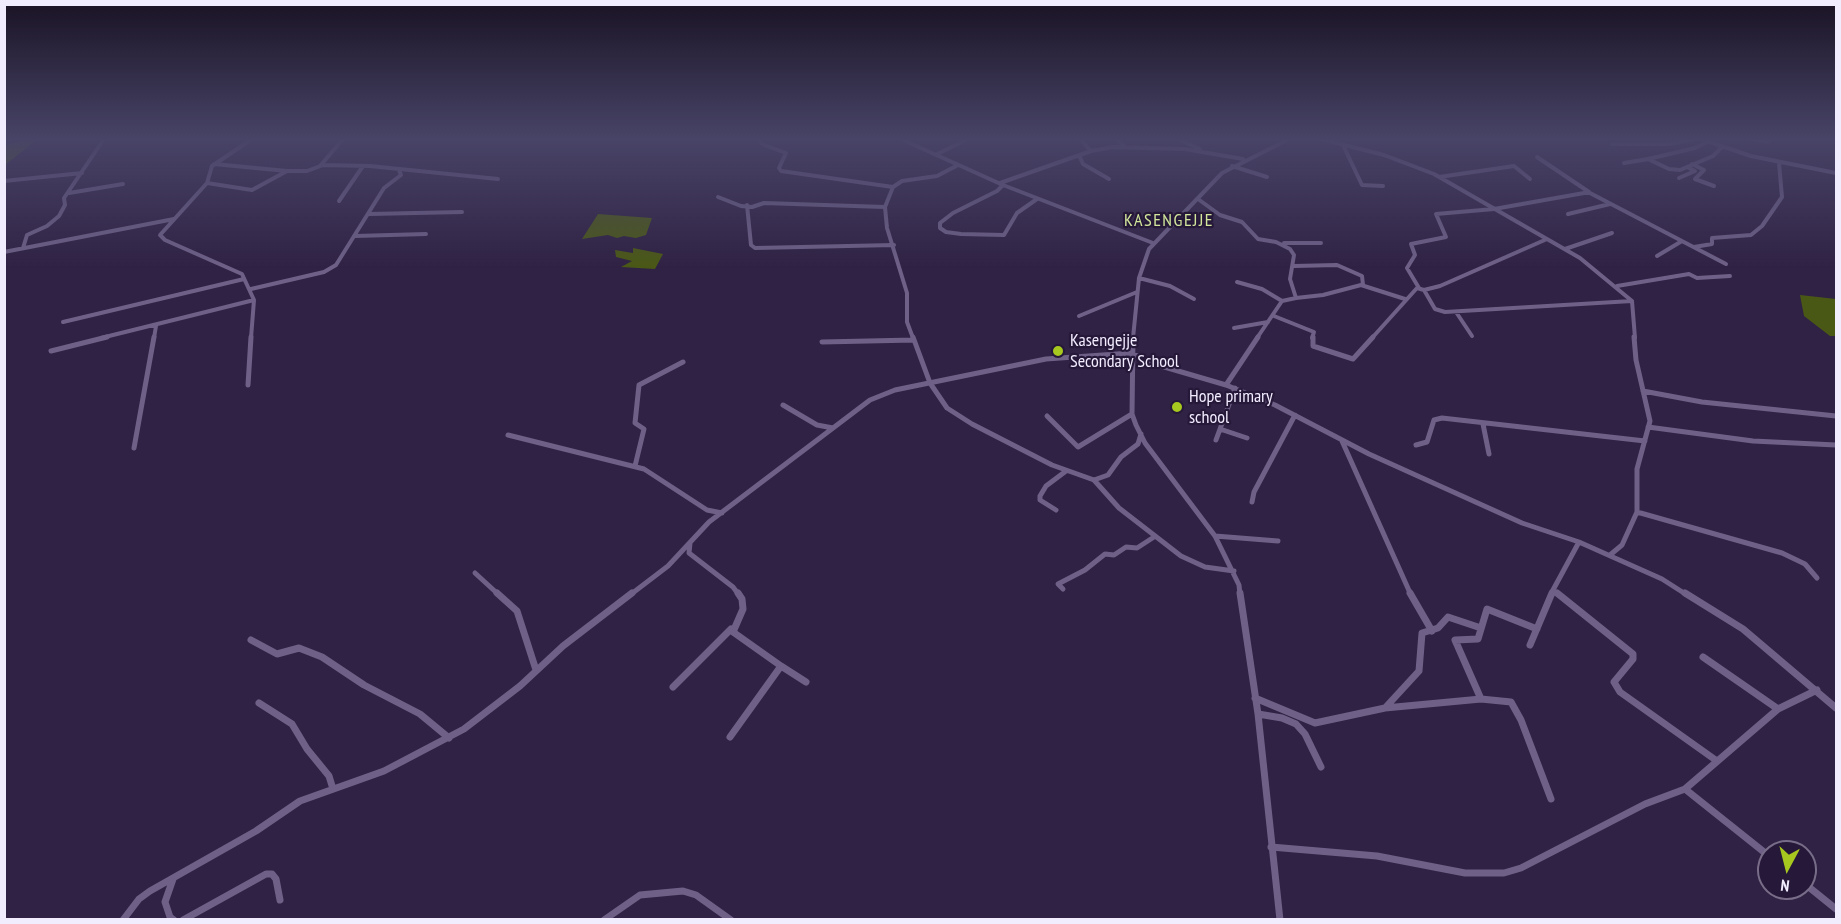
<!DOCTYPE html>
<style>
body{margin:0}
#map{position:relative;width:1841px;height:924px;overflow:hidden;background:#302244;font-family:"PT Sans Narrow",sans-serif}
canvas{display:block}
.frame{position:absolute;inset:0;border:6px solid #f2ecff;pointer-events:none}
.north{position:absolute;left:1757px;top:840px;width:60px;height:60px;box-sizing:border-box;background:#261839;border:2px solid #786d88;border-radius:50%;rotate:187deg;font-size:16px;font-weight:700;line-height:24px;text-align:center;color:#f2ecff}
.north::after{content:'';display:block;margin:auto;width:21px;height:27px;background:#a7c81f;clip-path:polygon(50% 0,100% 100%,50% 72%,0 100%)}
</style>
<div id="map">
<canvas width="1841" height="924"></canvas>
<div class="frame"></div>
<div class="north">N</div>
</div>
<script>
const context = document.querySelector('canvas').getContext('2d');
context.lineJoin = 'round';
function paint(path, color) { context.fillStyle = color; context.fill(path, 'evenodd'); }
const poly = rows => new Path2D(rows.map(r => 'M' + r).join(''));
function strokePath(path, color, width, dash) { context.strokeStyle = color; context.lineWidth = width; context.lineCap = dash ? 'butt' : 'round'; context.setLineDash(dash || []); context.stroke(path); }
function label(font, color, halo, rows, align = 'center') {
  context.font = font + ' "PT Sans Narrow",sans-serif'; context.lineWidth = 4.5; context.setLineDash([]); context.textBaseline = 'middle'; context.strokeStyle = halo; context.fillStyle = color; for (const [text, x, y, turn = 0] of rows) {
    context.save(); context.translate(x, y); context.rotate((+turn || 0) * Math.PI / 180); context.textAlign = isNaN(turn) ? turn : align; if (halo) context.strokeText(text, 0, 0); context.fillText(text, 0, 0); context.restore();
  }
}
paint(poly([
 [28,139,38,139,5,165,5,145],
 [598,214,652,218,646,235,636,238,624,236,617,238,608,235,582,239],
 [633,248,663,254,655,269,621,267,632,261,616,257,615,250,633,253],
 [1800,295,1836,299,1836,336,1830,336,1804,316]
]), '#4a5815');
strokePath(poly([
 [759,139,762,144,786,153,779,168,781,171,893,187],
 [901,139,1003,185,1153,243],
 [1080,139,1091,151],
 [1117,139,1124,146],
 [1178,139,1200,149],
 [1321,139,1384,155,1434,174,1580,258,1632,301,1635,338],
 [1701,139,1751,156,1836,173],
 [1752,139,1768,142,1772,139],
 [1612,144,1669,144,1697,139],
 [1343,145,1362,185,1383,186],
 [937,154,968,139],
 [1079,155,1083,164,1109,179],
 [1537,157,1589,192],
 [1648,159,1695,148,1709,141],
 [1624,163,1648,159,1669,169,1680,170,1713,156,1722,147],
 [214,164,287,171,307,171,323,165,370,166,498,179],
 [1692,164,1704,170,1695,179,1714,186],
 [320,166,343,139],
 [1232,166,1267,177],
 [1439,177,1514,166,1530,179],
 [1679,178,1695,171,1687,167],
 [4,181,82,173],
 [207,183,252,190,287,171],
 [1000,183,1091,151,1113,147,1185,149,1243,159],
 [1003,185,997,191,953,213,940,223,940,228,946,232,961,234,1004,235,1017,213,1037,199],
 [69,193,123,184],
 [718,197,741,206,752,207,764,203,885,207],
 [1198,199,1220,215,1242,222,1258,239,1276,242,1290,249,1294,255,1290,279,1296,298,1282,301,1257,338],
 [339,201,363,166],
 [747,205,751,245,755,248,894,245],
 [369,214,462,212],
 [1568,214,1610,204],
 [355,236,426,234],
 [1284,243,1321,243],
 [1694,247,1712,244,1712,238,1751,235,1762,226,1782,197,1779,163],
 [23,248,27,235,47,226,59,216,65,205,64,198,104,139],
 [1565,249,1612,233],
 [4,252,174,219],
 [1657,256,1682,241],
 [1294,266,1337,265,1362,276,1363,285],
 [1139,278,1170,286,1194,299],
 [1237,282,1262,289,1282,301],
 [1617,286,1689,274,1697,278,1730,276],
 [1419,288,1407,268,1415,255,1411,244,1446,237,1436,214,1494,209,1584,193,1590,193,1726,264],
 [251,289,324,272,336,265,384,188,401,175,399,170],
 [1424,290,1440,286,1547,239],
 [1296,298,1323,295,1361,285,1405,299],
 [1456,312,1472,336],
 [1079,316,1137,292],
 [1274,316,1314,332,1312,338],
 [63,322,244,279],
 [1234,328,1268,322],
 [101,338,254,300,242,274,165,240,160,235,207,183,212,166,252,139],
 [154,338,156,326],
 [251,338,254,300],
 [913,338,907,322,907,293,887,228,885,207,893,187,902,181,937,176,958,165],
 [1133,338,1139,278,1149,249,1222,173,1289,139],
 [1372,338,1417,288,1424,290,1435,309,1445,312,1632,301]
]), '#6e6087', 4);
strokePath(poly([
 [913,337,930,383,947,408,972,424,1052,465,1094,480,1119,508,1181,556,1205,567,1234,571],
 [1133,337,1132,414,1136,425,1145,443,1215,536,1239,585,1240,595],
 [1313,337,1313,346,1353,359,1373,337],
 [822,342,914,340],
 [51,351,107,337],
 [248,385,251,337],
 [1226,385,1258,337],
 [1643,391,1702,402,1836,416],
 [783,405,817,425,833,428],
 [1047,416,1078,447,1132,414],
 [1483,424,1489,454],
 [1648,427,1753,441,1836,445],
 [1220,429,1247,438],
 [508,435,644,469,707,510,722,513],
 [1216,440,1235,388],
 [1342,441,1411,595],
 [1416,445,1427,442,1434,420,1442,418,1645,441],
 [134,448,154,337],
 [635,466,644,429,635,423,639,385,683,362],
 [1094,480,1108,475,1121,457,1138,444,1141,434],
 [1252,502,1254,492,1295,415],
 [1056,510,1040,500,1040,496,1046,486,1066,471],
 [1637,512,1782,553,1805,564,1817,578],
 [1215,536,1278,541],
 [690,543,689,553,733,587,739,595],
 [1610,555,1622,545,1637,512,1637,469,1650,421,1636,360,1634,337],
 [475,573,499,595],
 [1063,589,1058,584,1085,570,1105,554,1114,555,1126,547,1137,548,1154,537],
 [630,595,668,566,709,522,870,400,895,390,1046,359,1131,353,1161,366,1226,385,1275,405,1369,454,1522,523,1579,542,1662,579,1687,595],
 [1551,595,1553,590],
 [1559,595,1553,590,1579,542]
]), '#6e6087', 5);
strokePath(poly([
 [497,593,517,611,536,670],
 [1240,593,1258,714,1280,920],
 [1410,593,1432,631],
 [1557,593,1633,654,1633,659,1614,682,1620,692,1717,761],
 [1685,593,1743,629,1836,708],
 [251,640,277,654,299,648,322,657,364,685,420,714,449,738],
 [1530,645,1552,593],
 [1703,657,1778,709],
 [781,666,806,682],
 [673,687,731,629],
 [1255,698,1315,723,1385,708,1481,699,1511,702,1521,720,1551,799],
 [1481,699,1455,640,1478,639,1487,609,1537,629],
 [259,703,292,724,307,749,329,776,333,789],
 [1385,708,1419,671,1422,633,1438,628,1448,617,1481,628],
 [1258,714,1282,718,1296,724,1305,734,1321,767],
 [730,737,781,666,733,632,743,609,742,599,738,593],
 [1685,789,1769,856],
 [1271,847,1377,856,1465,873,1504,873,1521,868,1645,804,1685,789,1778,709,1817,690],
 [173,879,165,902,170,917,174,920],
 [1805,884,1836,909],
 [123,920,139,899,150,891,256,831,300,801,384,771,464,729,520,686,563,646,632,593],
 [183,920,266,874,272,874,276,879,280,900],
 [604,920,640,895,683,891,696,895,731,920]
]), '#6e6087', 7);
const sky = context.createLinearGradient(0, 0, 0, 268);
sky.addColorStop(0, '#1a1325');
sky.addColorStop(0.52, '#484467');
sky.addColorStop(1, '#48446700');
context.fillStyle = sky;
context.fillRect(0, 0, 1841, 268);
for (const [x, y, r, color] of [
 [1058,351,6,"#a7c81f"],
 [1177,407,6,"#a7c81f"]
]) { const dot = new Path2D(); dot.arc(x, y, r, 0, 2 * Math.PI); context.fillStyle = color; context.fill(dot); strokePath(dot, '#261839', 2); }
context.letterSpacing = '1.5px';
label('18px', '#d1e69b', '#261839', [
 ["KASENGEJJE",1169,221]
]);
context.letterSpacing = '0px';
label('18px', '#f2ecff', '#261839', [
 ["Kasengejje",1070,341],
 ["Secondary School",1070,362],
 ["Hope primary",1189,397],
 ["school",1189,418]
], 'left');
</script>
